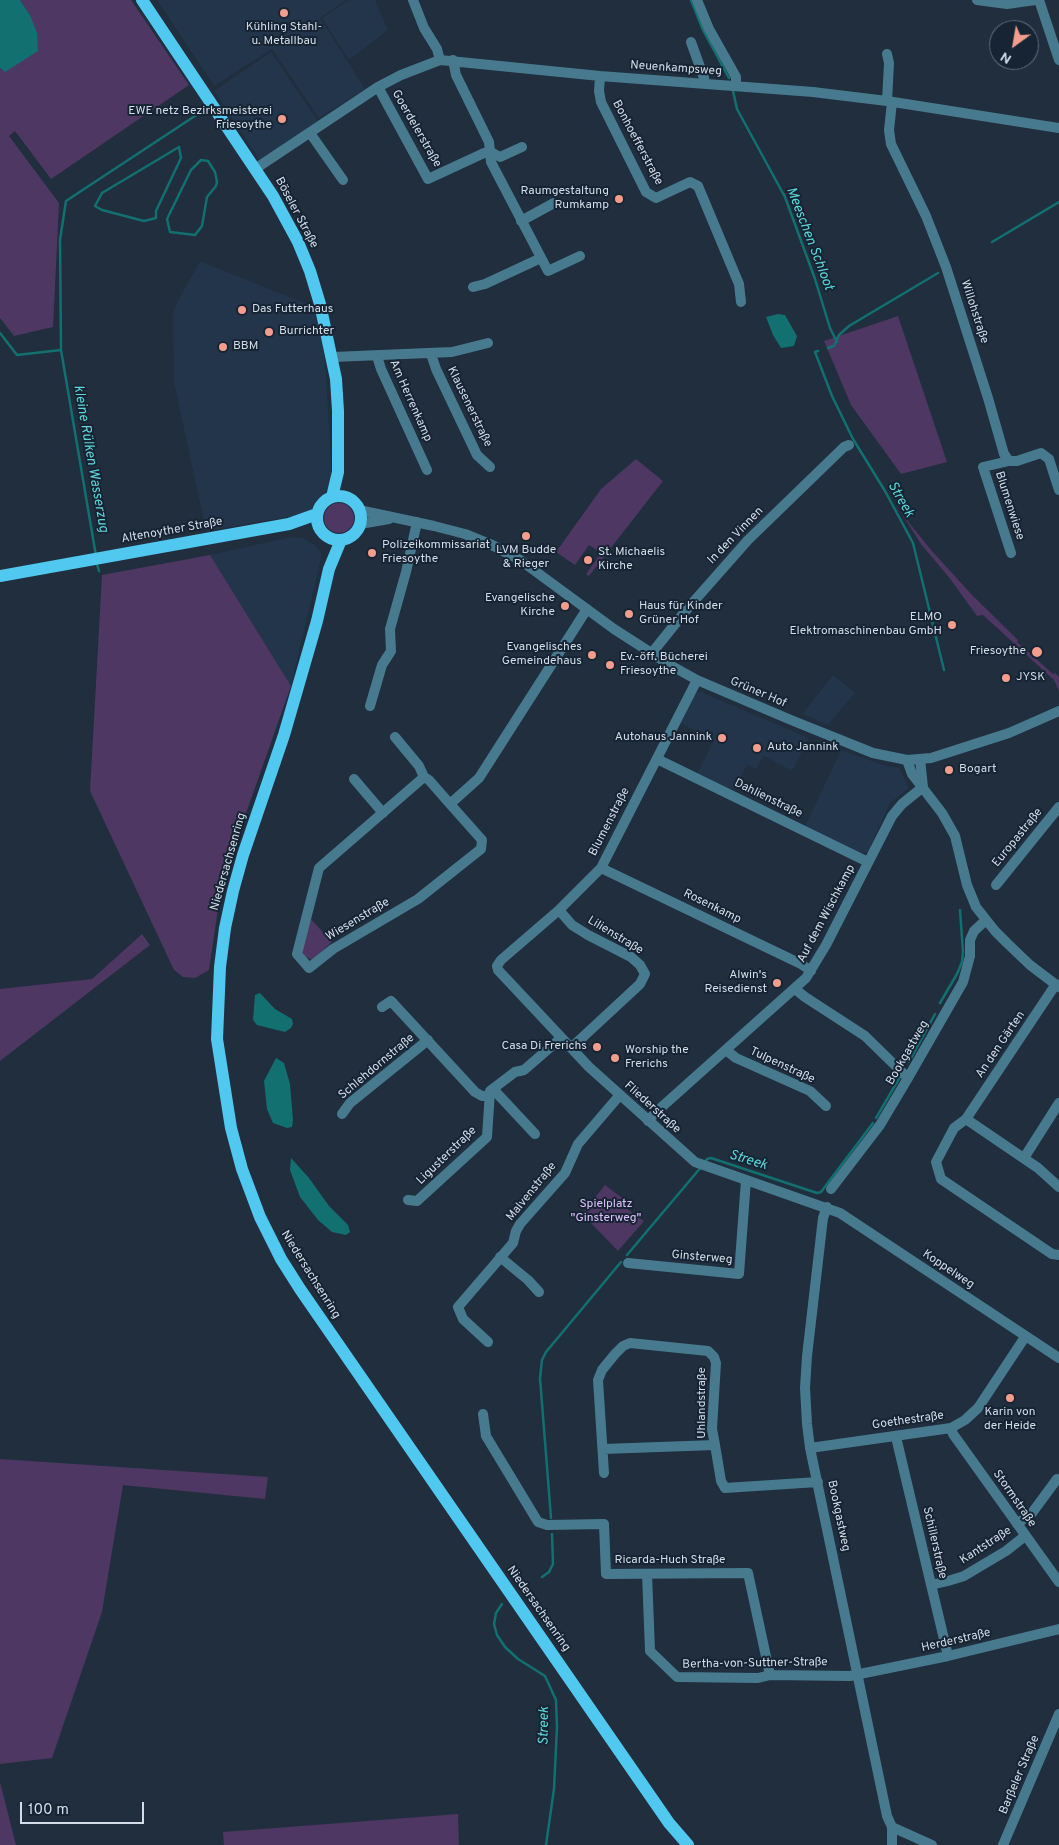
<!DOCTYPE html>
<meta charset="utf-8">
<style>
body{margin:0}
#map{position:relative;width:1059px;height:1845px;overflow:hidden;background:#202e3e;font-family:Overpass,sans-serif}
canvas{display:block}
.north{position:absolute;left:989px;top:20px;width:50px;height:50px;box-sizing:border-box;background:#162434;border:1px solid #626e7c;border-radius:50%;rotate:212deg;font-size:14px;font-weight:700;line-height:20px;text-align:center;color:#d3dce7}
.north::after{content:'';display:block;margin:auto;width:18px;height:22px;background:#f49d8c;clip-path:polygon(50% 0,100% 100%,50% 72%,0 100%)}
.scale{position:absolute;left:20px;top:1802px;width:124px;height:22px;box-sizing:border-box;border:2px solid #d3dce7;border-top:0;padding-left:6px;font-size:15px;line-height:18px;white-space:nowrap;color:#d3dce7;-webkit-text-stroke:4px #162434;paint-order:stroke}
</style>
<div id="map">
<canvas width="1059" height="1845"></canvas>
<div class="north">N</div>
<div class="scale">100 m</div>
</div>
<script>
const context = document.querySelector('canvas').getContext('2d');
context.lineJoin = 'round';
function paint(path, color) { context.fillStyle = color; context.fill(path, 'evenodd'); }
const poly = rows => new Path2D(rows.map(r => 'M' + r).join(''));
function strokePath(path, color, width, dash) { context.strokeStyle = color; context.lineWidth = width; context.lineCap = dash ? 'butt' : 'round'; context.setLineDash(dash || []); context.stroke(path); }
function label(font, color, halo, rows, align = 'center') {
  context.font = font + ' Overpass,sans-serif'; context.lineWidth = 4; context.setLineDash([]); context.textBaseline = 'middle'; context.strokeStyle = halo; context.fillStyle = color; for (const [text, x, y, turn = 0] of rows) {
    context.save(); context.translate(x, y); context.rotate((+turn || 0) * Math.PI / 180); context.textAlign = isNaN(turn) ? turn : align; if (halo) context.strokeText(text, 0, 0); context.fillText(text, 0, 0); context.restore();
  }
}
paint(poly([
 [157,0,346,0,320,18,365,89,319,118,272,49,214,86],
 [349,0,375,0,388,30,349,60,322,18],
 [271,52,319,123,261,162,214,91],
 [200,261,314,307,323,349,326,375,332,479,325,494,312,509,299,515,206,531,174,383,173,310],
 [291,537,303,538,315,545,322,554,291,686,210,555],
 [833,675,855,693,828,725,802,714],
 [696,690,809,738,792,771,764,756,756,769,747,765,734,790,697,774,714,740,680,723],
 [841,750,886,766,899,768,909,788,890,803,868,852,861,853,805,826]
]), '#22354b');
paint(poly([
 [20,0,131,0,189,85,51,179,15,131,9,136,59,203,53,327,14,336,0,318,0,68,5,72,30,15],
 [898,316,947,462,901,474,851,405,824,341],
 [636,459,663,481,589,576,586,574,601,553,589,545,575,565,556,552,601,489],
 '324 518a15 15 0 1 1 30 0a15 15 0 1 1-30 0Z',
 [902,514,931,550,973,596,1018,640,1017,642,1053,674,1055,673,1059,677,1059,691,1054,680,983,615,977,616,951,580,921,544],
 [210,555,291,686,233,850,218,909,209,970,195,978,183,977,174,970,90,791,102,575],
 [309,917,332,942,312,960,304,956,302,949],
 [142,934,150,945,0,1061,0,989,92,979],
 [605,1185,626,1201,623,1206,644,1221,618,1251,589,1221,581,1215],
 [0,1459,268,1477,265,1499,123,1485,102,1612,52,1758,0,1764],
 [0,1782,16,1845,0,1845],
 [458,1814,459,1845,224,1845,223,1832]
]), '#4e3762');
paint(poly([
 [0,0,20,0,30,15,37,33,38,51,5,72,0,68],
 [778,314,785,315,797,336,794,346,781,348,773,335,766,317],
 [260,993,275,1009,292,1019,293,1024,291,1028,285,1032,257,1025,253,1020,255,995],
 [276,1058,284,1063,290,1084,293,1120,292,1127,287,1128,273,1123,267,1109,264,1081],
 [291,1158,309,1178,329,1206,348,1225,350,1232,346,1235,332,1232,318,1220,300,1197,290,1170]
]), '#127070');
strokePath(poly([
 [691,0,703,30,729,78],
 [733,91,737,109,785,197,815,279,830,328,837,342],
 [179,147,181,158,156,211,156,218,144,221,102,210,95,206,102,193,179,147],
 [201,160,208,161,215,172,217,182,216,186,207,197,202,226,195,235,170,232,167,219,191,170,201,160],
 [992,242,1059,202],
 [0,333,17,355,61,350],
 [828,348,834,346,839,335,849,326,938,273],
 [818,351,815,352,832,396,853,439,885,491,913,543,944,670],
 [96,556,61,350,60,240,66,201,204,110],
 [97,564,99,571],
 [940,1003,957,974,962,962,963,952,960,910],
 [909,1062,935,1014],
 [876,1118,900,1077],
 [705,1162,707,1159,711,1158,817,1193,821,1192,873,1123],
 [627,1255,702,1166],
 [551,1518,540,1378,542,1360,546,1352,621,1262],
 [542,1577,549,1572,553,1564,552,1534],
 [502,1604,496,1613,494,1624,497,1635,505,1647,518,1659,545,1676,556,1700,557,1727,554,1789,546,1845]
]), '#127070', 2.5);
strokePath(poly([
 [413,0,424,28,437,49,440,60],
 [697,0,709,29,736,77,736,85],
 [977,0,1007,4,1035,0],
 [1039,0,1059,60],
 [691,42,704,78,705,83],
 [887,54,889,63,887,101],
 [453,60,456,75,489,142,491,162,548,271,580,256],
 [600,76,599,91,601,102,646,192,656,198,690,182,698,186,739,284,741,302],
 [378,87,428,179,484,153,491,152,500,157,522,147],
 [892,102,889,130,891,144,926,216,946,267,988,398,1004,454,1009,461,1017,461,1041,453,1049,459,1059,490],
 [310,133,343,180],
 [255,169,378,87,401,75,440,60,600,76,813,92,887,101,1059,128],
 [521,221,554,203],
 [473,287,485,284,541,258],
 [431,354,436,369,477,455,490,467],
 [377,356,381,369,427,470],
 [333,357,452,352,488,343],
 [1009,461,983,467,1011,553],
 [359,510,434,526,465,534,492,545,520,560,614,629,670,665,697,680,791,720,873,753,907,760,931,758,1009,733,1059,711],
 [360,524,389,519],
 [651,654,688,608,748,540,844,447,849,445],
 [697,680,601,868,559,910,501,960,497,966,498,970,589,1067,695,1162,840,1213,1059,1358],
 [370,706,382,665,391,651,390,629,406,572,417,522],
 [395,737,419,766,424,777],
 [657,759,868,862],
 [920,759,923,787],
 [907,760,912,774,942,813,955,836,967,885,976,907,995,931,1007,943,1030,965,1059,987],
 [354,779,383,813],
 [450,804,429,780,424,777,319,868,297,954,309,968,333,949,418,899,481,849,482,840,450,804,479,778,587,609],
 [601,868,801,964,811,971],
 [996,885,1059,807],
 [559,910,572,925,588,935,631,957,640,965,645,974,640,984,571,1048],
 [1056,984,966,1119,954,1128,936,1162,941,1179,1052,1254,1059,1255],
 [795,989,805,997,865,1036,908,1078],
 [382,1007,391,1001,475,1092,482,1096,489,1096],
 [726,1050,736,1058,810,1091,826,1106],
 [493,1089,535,1134],
 [342,1114,350,1103,428,1040],
 [966,1119,1038,1168,1059,1187],
 [648,1121,655,1113,806,978,826,945,892,816,902,804,923,787],
 [1024,1158,1059,1103],
 [831,1189,880,1125,908,1078,963,982,970,956,970,940,974,931,986,920],
 [408,1200,417,1201,487,1137,490,1091,515,1072,524,1070,561,1038],
 [827,1207,823,1218,807,1356,805,1388,807,1424,810,1448,887,1816,892,1827,892,1845],
 [500,1257,528,1280,539,1292],
 [628,1263,739,1274,746,1180],
 [488,1342,463,1319,458,1307,513,1243,516,1231,520,1224,565,1173,578,1144,619,1096],
 [483,1414,486,1436,538,1522,547,1525,604,1524,606,1574,748,1573,770,1675],
 [951,1428,953,1434,1059,1582],
 [896,1437,948,1656],
 [810,1448,951,1428,965,1420,978,1408,1025,1337],
 [603,1449,715,1445,721,1481,725,1488,818,1482],
 [604,1473,598,1380,602,1370,615,1354,623,1346,630,1343,708,1351,714,1357,716,1363,712,1429,715,1445],
 [1017,1524,1032,1513,1057,1479],
 [647,1574,650,1651,677,1677,758,1678,770,1675,850,1676,948,1656,1059,1629],
 [931,1585,948,1581,964,1576,1006,1551,1025,1536],
 [892,1827,932,1845],
 [1003,1845,1059,1714]
]), '#477a8e', 10);
strokePath(poly([
 [142,0,273,196,298,242,310,271,320,304,336,379,338,411,338,472,332,497],
 '317 518a22 22 0 1 1 44 0a22 22 0 1 1-44 0Z',
 [341,540,329,569,317,621,284,735,243,855,233,891,225,928,220,967,217,1039,231,1128,242,1169,260,1217,281,1259,300,1289,669,1823,688,1845],
 [0,576,289,524,317,514]
]), '#51c8f0', 12);
for (const [x, y, r, color] of [
 [284,13,5,"#f49d8c"],
 [282,119,5,"#f49d8c"],
 [619,199,5,"#f49d8c"],
 [242,310,5,"#f49d8c"],
 [269,332,5,"#f49d8c"],
 [223,347,5,"#f49d8c"],
 [526,536,5,"#f49d8c"],
 [372,553,5,"#f49d8c"],
 [588,560,5,"#f49d8c"],
 [565,606,5,"#f49d8c"],
 [629,614,5,"#f49d8c"],
 [952,625,5,"#f49d8c"],
 [1037,652,6,"#f49d8c"],
 [592,655,5,"#f49d8c"],
 [610,665,5,"#f49d8c"],
 [1006,678,5,"#f49d8c"],
 [722,738,5,"#f49d8c"],
 [757,748,5,"#f49d8c"],
 [949,770,5,"#f49d8c"],
 [777,983,5,"#f49d8c"],
 [597,1047,5,"#f49d8c"],
 [615,1058,5,"#f49d8c"],
 [1010,1398,5,"#f49d8c"]
]) { const dot = new Path2D(); dot.arc(x, y, r, 0, 2 * Math.PI); context.fillStyle = color; context.fill(dot); strokePath(dot, '#162434', 2); }
label('12px', '#d3dce7', '#162434', [
 ["Kühling Stahl-",284,28,"center"],
 ["u. Metallbau",284,42,"center"],
 ["EWE netz Bezirksmeisterei",272,112,"right"],
 ["Friesoythe",272,126,"right"],
 ["Raumgestaltung",609,192,"right"],
 ["Rumkamp",609,206,"right"],
 ["Das Futterhaus",252,310],
 ["Burrichter",279,332],
 ["BBM",233,347],
 ["Polizeikommissariat",382,546],
 ["Friesoythe",382,560],
 ["LVM Budde",526,551,"center"],
 ["& Rieger",526,565,"center"],
 ["St. Michaelis",598,553],
 ["Kirche",598,567],
 ["Evangelische",555,599,"right"],
 ["Kirche",555,613,"right"],
 ["Haus für Kinder",639,607],
 ["Grüner Hof",639,621],
 ["ELMO",942,618,"right"],
 ["Elektromaschinenbau GmbH",942,632,"right"],
 ["Evangelisches",582,648,"right"],
 ["Gemeindehaus",582,662,"right"],
 ["Friesoythe",1026,652,"right"],
 ["Ev.-öff. Bücherei",620,658],
 ["Friesoythe",620,672],
 ["JYSK",1016,678],
 ["Autohaus Jannink",712,738,"right"],
 ["Auto Jannink",767,748],
 ["Bogart",959,770],
 ["Alwin's",767,976,"right"],
 ["Reisedienst",767,990,"right"],
 ["Casa Di Frerichs",587,1047,"right"],
 ["Worship the",625,1051],
 ["Frerichs",625,1065],
 ["Karin von",1010,1413,"center"],
 ["der Heide",1010,1427,"center"]
], 'left');
label('12px', '#d3dce7', '#162434', [
 ["Neuenkampsweg",676,69,4],
 ["Goerdelerstraße",416,129,60],
 ["Bonhoefferstraße",637,143,62],
 ["Böseler Straße",296,213,62],
 ["Willohstraße",974,312,72],
 ["Am Herrenkamp",410,401,66],
 ["Klausenerstraße",469,407,64],
 ["Blumenwiese",1009,506,72],
 ["Altenoyther Straße",172,531,-10],
 ["In den Vinnen",736,536,-46],
 ["Grüner Hof",758,693,23],
 ["Dahlienstraße",768,799,26],
 ["Blumenstraße",610,822,-63],
 ["Europastraße",1018,838,-51],
 ["Niedersachsenring",229,862,-74],
 ["Rosenkamp",712,907,26],
 ["Auf dem Wischkamp",827,914,-62],
 ["Wiesenstraße",358,920,-31],
 ["Lilienstraße",615,936,31],
 ["An den Gärten",1001,1045,-56],
 ["Bookgastweg",908,1053,-60],
 ["Tulpenstraße",782,1066,25],
 ["Schlehdornstraße",377,1067,-40],
 ["Fliederstraße",652,1108,42],
 ["Ligusterstraße",447,1156,-44],
 ["Malvenstraße",532,1192,-51],
 ["Ginsterweg",702,1258,5],
 ["Koppelweg",948,1270,34],
 ["Niedersachsenring",310,1275,58],
 ["Uhlandstraße",703,1403,-90],
 ["Goethestraße",908,1421,-8],
 ["Stormstraße",1014,1499,55],
 ["Bookgastweg",838,1516,78],
 ["Schillerstraße",934,1543,77],
 ["Kantstraße",986,1546,-33],
 ["Ricarda-Huch Straße",670,1561],
 ["Niedersachsenring",538,1609,55],
 ["Herderstraße",956,1641,-13],
 ["Bertha-von-Suttner-Straße",755,1664,-1],
 ["Barßeler Straße",1020,1775,-67]
]);
label('12px', '#e0c1fd', '#162434', [
 ["Spielplatz",606,1205],
 ["\"Ginsterweg\"",606,1219]
]);
label('italic 14px', '#5cd8d9', '#162434', [
 ["Meeschen Schloot",809,239,69],
 ["kleine Rülken Wasserzug",90,459,80],
 ["Streek",900,500,60],
 ["Streek",748,1161,17],
 ["Streek",545,1726,-89]
]);
</script>
